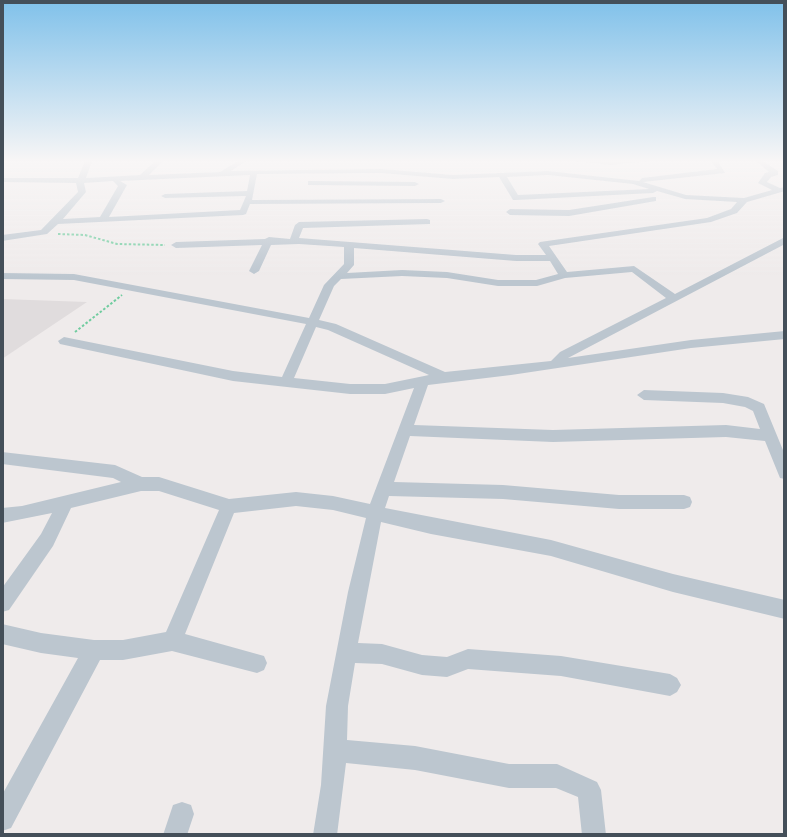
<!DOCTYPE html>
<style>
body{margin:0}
#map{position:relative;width:787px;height:837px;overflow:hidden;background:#efebeb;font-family:Helvetica,sans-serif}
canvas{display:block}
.frame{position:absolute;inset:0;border:4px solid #444f59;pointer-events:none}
</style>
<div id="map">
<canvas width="787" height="837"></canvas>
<div class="frame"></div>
</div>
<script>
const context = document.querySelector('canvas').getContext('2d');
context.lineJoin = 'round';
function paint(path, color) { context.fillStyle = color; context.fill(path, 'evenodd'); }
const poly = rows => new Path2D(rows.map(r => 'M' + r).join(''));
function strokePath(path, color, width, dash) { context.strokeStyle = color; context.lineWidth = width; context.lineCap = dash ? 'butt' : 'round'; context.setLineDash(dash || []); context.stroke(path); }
paint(poly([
 [2,299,87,302,2,359]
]), '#e0dcdd');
strokePath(poly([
 [58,234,85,235,117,244,165,245],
 [75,332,122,295]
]), '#70cc9f', 2, [2.5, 2]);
paint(poly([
 [85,161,92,161,86,178,140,175,155,161,163,161,149,175,220,172,238,161,246,161,231,171,381,169,453,175,548,171,639,181,642,178,717,169,711,161,718,161,725,173,643,182,686,195,744,198,772,190,758,183,765,173,769,172,756,161,763,161,778,171,778,175,771,177,767,182,780,188,785,187,785,191,747,202,737,213,711,222,549,246,567,272,634,266,675,294,785,237,785,244,568,358,691,340,785,331,785,339,691,348,511,375,428,385,414,425,553,430,726,425,760,429,753,411,745,407,723,403,644,400,637,395,644,390,723,393,748,397,764,404,785,455,785,479,780,478,765,441,726,437,553,442,410,436,394,482,503,485,619,495,684,495,690,497,692,502,690,507,684,509,619,509,503,499,389,496,385,508,551,540,673,574,785,600,785,619,673,592,551,556,431,534,381,522,358,643,382,644,422,655,447,657,468,649,561,656,670,674,677,678,681,685,677,692,670,696,561,676,468,669,447,677,422,675,382,664,355,663,348,706,347,740,415,746,509,764,557,764,597,782,601,790,606,835,582,835,578,797,556,788,509,788,415,770,346,763,337,835,313,835,321,785,326,706,348,592,366,518,333,510,296,506,234,513,185,634,264,656,267,663,264,670,257,673,172,651,123,660,100,660,11,828,2,831,2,795,78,658,41,653,2,644,2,624,41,633,94,640,123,640,166,632,219,510,159,491,141,491,71,508,53,546,9,610,2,612,2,588,41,534,52,513,2,523,2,508,22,506,121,482,113,478,2,464,2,452,115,465,142,477,159,477,229,499,296,492,333,496,370,504,414,388,385,394,350,394,233,381,60,344,58,341,64,337,233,371,282,377,306,324,74,280,2,279,2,273,74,274,309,318,324,285,344,264,344,247,299,244,271,245,259,271,254,274,249,271,262,245,176,248,171,245,176,242,265,239,269,237,290,239,295,225,299,222,427,219,430,220,430,224,303,228,299,238,516,255,546,255,538,244,540,242,707,218,731,209,737,202,685,199,657,191,653,193,516,200,513,200,499,177,453,179,381,173,257,174,252,200,441,199,445,201,441,203,250,204,246,214,243,215,58,224,47,234,2,241,2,235,41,230,78,192,76,183,2,182,2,178,78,178,85,161],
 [250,175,247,191,165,194,161,196,165,198,246,196,240,210,109,217,127,185,120,181,250,175],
 [548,175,633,184,649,189,518,195,507,177,548,175],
 [113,181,118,186,100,217,63,219,86,192,84,183,113,181],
 [354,248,516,261,550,261,558,274,536,280,498,280,447,272,402,270,347,273,354,265,354,248],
 [632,272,666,298,560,352,551,361,445,372,336,324,319,320,334,286,341,279,402,276,447,278,498,286,537,286,565,278,632,272],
 [316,327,328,330,429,375,385,384,350,384,294,378,316,327],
 [576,161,649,161,611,165,576,161],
 [311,181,415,182,419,184,415,186,308,185,308,181,311,181],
 [653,197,656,197,656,201,569,216,510,215,506,212,510,209,569,210,653,197],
 [182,802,191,805,194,814,187,835,163,835,173,805,182,802]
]), '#bcc6cf');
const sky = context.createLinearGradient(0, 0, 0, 278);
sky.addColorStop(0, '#80c1ea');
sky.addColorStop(0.58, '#f8f6f6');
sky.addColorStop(1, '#f8f6f600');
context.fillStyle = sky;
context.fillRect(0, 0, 787, 278);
</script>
